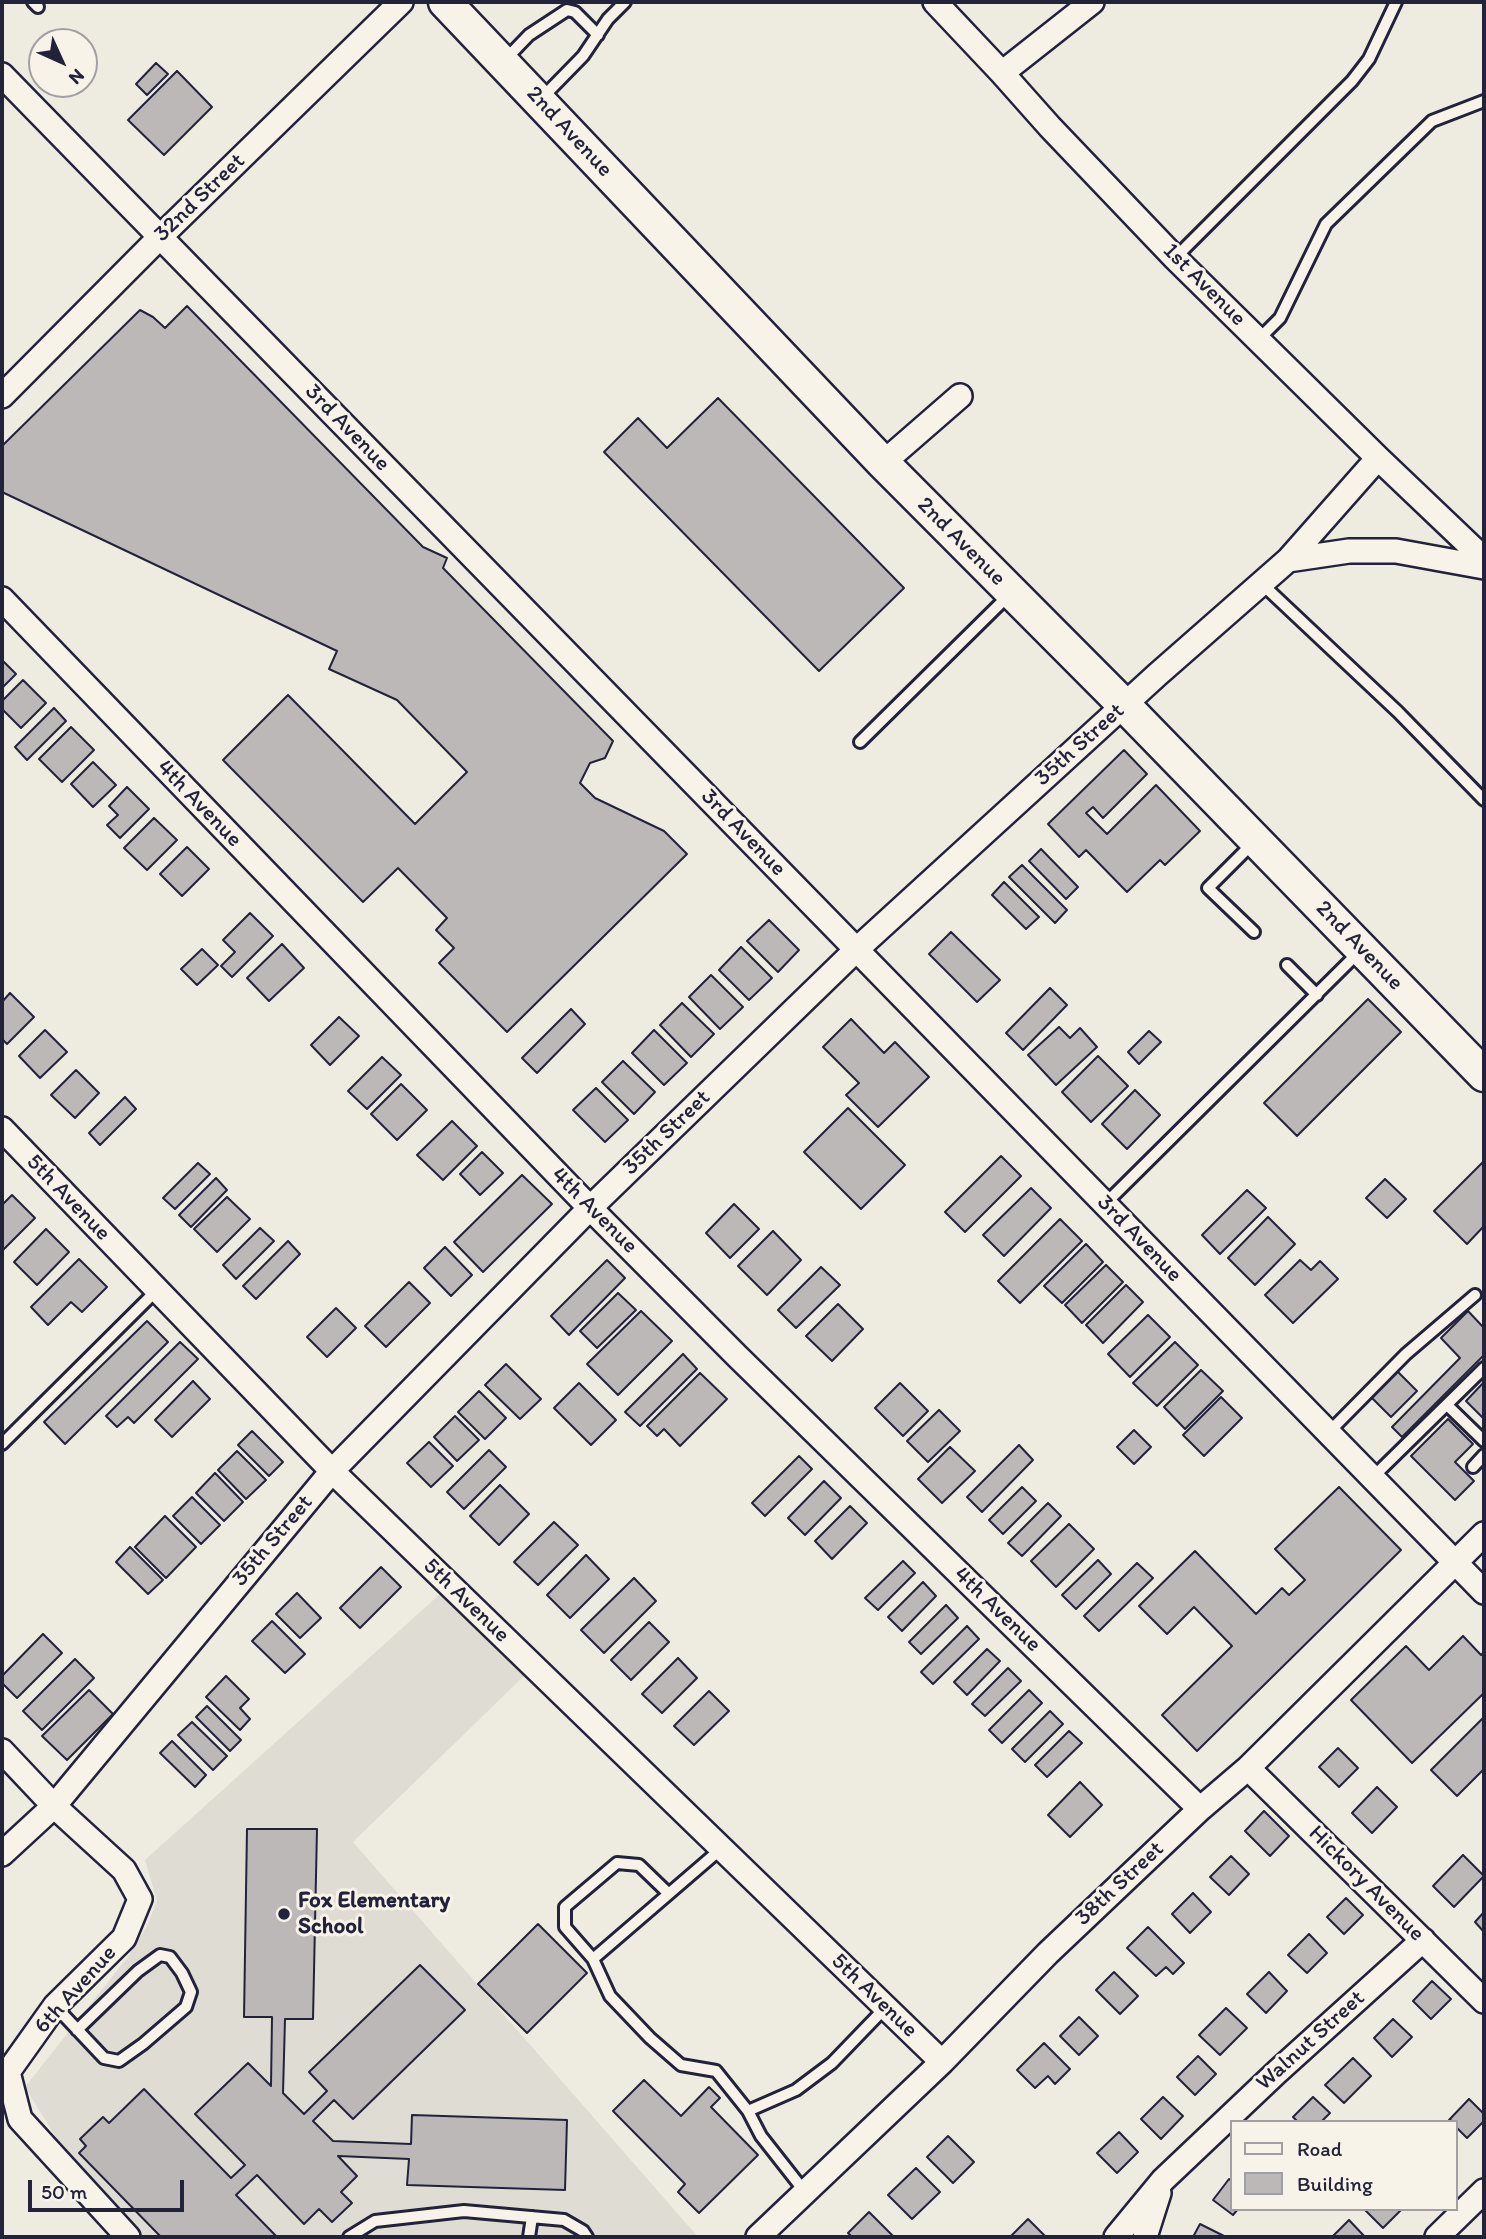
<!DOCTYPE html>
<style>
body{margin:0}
#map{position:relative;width:1486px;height:2239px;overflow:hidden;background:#eeebe1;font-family:Itim,sans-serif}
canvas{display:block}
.frame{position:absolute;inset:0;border:4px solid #22223b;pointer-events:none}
.legend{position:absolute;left:1230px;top:2120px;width:228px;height:91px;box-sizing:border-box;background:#f7f3e8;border:2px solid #a29fa3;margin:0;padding:9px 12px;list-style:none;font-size:21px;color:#22223b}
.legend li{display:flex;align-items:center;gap:14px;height:35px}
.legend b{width:35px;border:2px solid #a29fa3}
.north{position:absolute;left:28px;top:28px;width:70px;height:70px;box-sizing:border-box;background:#f7f3e8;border:2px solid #a29fa3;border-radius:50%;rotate:135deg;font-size:19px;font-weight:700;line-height:28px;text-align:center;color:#22223b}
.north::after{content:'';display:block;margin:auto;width:24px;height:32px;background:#22223b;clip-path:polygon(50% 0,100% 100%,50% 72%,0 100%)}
.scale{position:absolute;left:28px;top:2180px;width:156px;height:32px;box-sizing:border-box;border:4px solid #22223b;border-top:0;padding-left:9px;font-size:21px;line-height:24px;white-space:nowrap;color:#22223b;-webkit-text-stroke:5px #f7f3e8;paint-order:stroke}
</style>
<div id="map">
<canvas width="1486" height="2239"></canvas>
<div class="frame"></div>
<ul class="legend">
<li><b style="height:9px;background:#f7f3e8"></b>Road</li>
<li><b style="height:19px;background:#bbb8b7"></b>Building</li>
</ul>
<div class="north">N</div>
<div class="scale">50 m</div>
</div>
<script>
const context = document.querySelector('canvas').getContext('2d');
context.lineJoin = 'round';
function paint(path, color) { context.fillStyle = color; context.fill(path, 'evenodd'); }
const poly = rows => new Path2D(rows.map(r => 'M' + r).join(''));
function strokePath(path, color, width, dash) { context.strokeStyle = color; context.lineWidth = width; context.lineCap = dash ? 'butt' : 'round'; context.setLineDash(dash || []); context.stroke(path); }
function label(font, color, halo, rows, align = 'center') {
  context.font = font + ' Itim,sans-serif'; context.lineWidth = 6; context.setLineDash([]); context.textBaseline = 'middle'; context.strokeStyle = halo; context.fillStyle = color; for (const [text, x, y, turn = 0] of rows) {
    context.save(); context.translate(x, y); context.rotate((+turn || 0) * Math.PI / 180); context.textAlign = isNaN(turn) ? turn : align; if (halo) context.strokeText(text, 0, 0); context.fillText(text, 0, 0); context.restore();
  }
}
paint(poly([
 [440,1594,524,1676,353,1842,698,2237,143,2237,70,2160,25,2087,130,1954,147,1926,157,1901,145,1860]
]), '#dfdcd4');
const building = poly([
 [156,63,168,74,147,95,136,84,156,63],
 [177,71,212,107,164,155,128,120,177,71],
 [187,306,423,547,447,558,443,568,613,741,605,758,590,763,580,783,595,798,664,831,687,854,507,1032,439,963,454,948,436,930,447,918,398,868,363,902,223,760,288,695,415,824,467,772,397,700,329,669,337,651,2,492,2,446,140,310,153,317,165,328,187,306],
 [718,398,904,588,819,671,604,452,638,418,667,448,718,398],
 [2,660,16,674,2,688,2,660],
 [23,680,46,703,21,728,2,709,2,701,23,680],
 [54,708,66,721,27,760,15,747,54,708],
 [71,727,94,750,62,782,39,759,71,727],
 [1124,750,1147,774,1103,818,1093,807,1086,813,1107,834,1156,785,1200,831,1165,865,1160,860,1127,892,1086,850,1079,857,1048,824,1124,750],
 [93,762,116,785,93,807,71,784,93,762],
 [127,787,149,809,120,838,107,825,118,815,109,806,127,787],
 [154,818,177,840,147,870,124,848,154,818],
 [187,847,209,869,182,896,160,874,187,847],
 [1041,849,1078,887,1066,899,1029,861,1041,849],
 [1022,865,1067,910,1055,923,1009,877,1022,865],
 [1004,882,1039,917,1026,929,992,895,1004,882],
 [250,913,273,936,232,977,221,966,235,952,223,940,250,913],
 [769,920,799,950,778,972,747,941,769,920],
 [951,932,1000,980,977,1002,929,954,951,932],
 [282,944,304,968,269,1001,247,978,282,944],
 [741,947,772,978,749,1000,719,970,741,947],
 [202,949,218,965,197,985,181,969,202,949],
 [711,975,743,1007,720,1029,689,997,711,975],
 [1050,988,1067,1005,1023,1050,1006,1033,1050,988],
 [10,993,34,1017,7,1044,2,1039,2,1002,10,993],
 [1368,999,1401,1032,1297,1136,1264,1103,1368,999],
 [682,1003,714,1034,691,1057,660,1025,682,1003],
 [571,1009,585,1024,537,1073,522,1058,571,1009],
 [339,1017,359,1036,330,1065,311,1045,339,1017],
 [851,1019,884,1053,895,1042,929,1077,878,1127,846,1095,859,1083,823,1047,851,1019],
 [1059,1027,1070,1038,1080,1028,1097,1047,1056,1085,1028,1055,1059,1027],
 [45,1030,67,1052,40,1078,19,1056,45,1030],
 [654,1030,687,1063,664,1085,632,1053,654,1030],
 [1149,1031,1161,1042,1139,1064,1128,1052,1149,1031],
 [1098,1056,1128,1086,1091,1122,1062,1092,1098,1056],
 [382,1057,401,1075,367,1109,348,1091,382,1057],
 [623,1061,655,1092,634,1114,602,1082,623,1061],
 [76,1070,99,1093,75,1118,51,1095,76,1070],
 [401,1084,427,1110,397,1140,371,1114,401,1084],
 [596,1088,628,1120,605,1142,573,1110,596,1088],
 [1135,1090,1160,1115,1127,1149,1102,1124,1135,1090],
 [125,1097,136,1109,100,1145,89,1133,125,1097],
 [848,1108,905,1165,861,1209,804,1152,848,1108],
 [452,1121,477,1146,443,1180,417,1155,452,1121],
 [482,1152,503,1173,480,1195,460,1174,482,1152],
 [1001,1156,1021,1176,965,1232,945,1212,1001,1156],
 [1484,1161,1484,1226,1467,1244,1434,1211,1484,1161],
 [198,1163,210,1174,175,1209,163,1198,198,1163],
 [522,1175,552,1204,483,1272,454,1242,522,1175],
 [216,1178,227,1190,191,1227,179,1215,216,1178],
 [1385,1179,1406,1199,1387,1218,1366,1198,1385,1179],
 [1031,1188,1051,1208,1004,1256,983,1235,1031,1188],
 [1247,1190,1266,1208,1220,1254,1202,1235,1247,1190],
 [12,1195,35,1218,2,1251,2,1205,12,1195],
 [227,1197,250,1219,217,1252,194,1229,227,1197],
 [734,1204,759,1229,730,1258,706,1233,734,1204],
 [1268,1217,1295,1244,1255,1285,1228,1258,1268,1217],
 [1060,1219,1082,1241,1020,1303,998,1281,1060,1219],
 [260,1228,274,1241,236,1279,223,1265,260,1228],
 [46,1229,69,1252,37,1285,14,1262,46,1229],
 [773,1231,801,1260,767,1295,738,1266,773,1231],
 [288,1241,300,1254,256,1299,243,1286,288,1241],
 [1086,1244,1103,1262,1062,1303,1044,1286,1086,1244],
 [445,1247,472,1275,451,1296,424,1268,445,1247],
 [79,1259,107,1287,82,1312,71,1302,48,1325,31,1307,79,1259],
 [607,1260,625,1278,569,1335,551,1316,607,1260],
 [1300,1260,1311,1270,1320,1261,1338,1279,1293,1323,1265,1295,1300,1260],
 [1106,1265,1123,1282,1082,1323,1065,1305,1106,1265],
 [821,1267,840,1285,796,1328,778,1310,821,1267],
 [409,1282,430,1303,386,1347,365,1326,409,1282],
 [1126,1285,1143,1302,1103,1343,1086,1325,1126,1285],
 [618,1293,636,1310,597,1348,580,1331,618,1293],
 [838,1304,863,1329,832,1361,806,1336,838,1304],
 [336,1308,356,1328,327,1357,307,1337,336,1308],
 [641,1311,672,1341,618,1395,587,1364,641,1311],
 [1468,1311,1484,1328,1484,1355,1402,1437,1392,1427,1460,1358,1441,1338,1468,1311],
 [1148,1315,1170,1337,1130,1377,1108,1354,1148,1315],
 [147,1321,168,1342,65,1444,44,1422,147,1321],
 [180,1342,198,1359,134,1423,128,1417,117,1427,106,1416,180,1342],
 [1175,1342,1198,1365,1157,1406,1133,1383,1175,1342],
 [683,1354,697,1369,640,1426,625,1412,683,1354],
 [506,1364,541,1399,520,1419,485,1385,506,1364],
 [1201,1370,1223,1391,1185,1429,1164,1407,1201,1370],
 [1397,1371,1417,1391,1391,1417,1371,1397,1397,1371],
 [700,1373,727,1399,680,1446,664,1429,657,1436,647,1426,700,1373],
 [193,1381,210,1399,172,1437,155,1420,193,1381],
 [1484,1382,1484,1419,1466,1401,1484,1382],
 [579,1383,616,1420,591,1445,554,1408,579,1383],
 [900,1383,928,1411,903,1436,875,1408,900,1383],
 [479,1391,506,1418,485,1439,458,1412,479,1391],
 [1221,1397,1242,1418,1204,1456,1183,1435,1221,1397],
 [939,1410,960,1431,928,1462,907,1441,939,1410],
 [455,1416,479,1440,457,1461,434,1437,455,1416],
 [1448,1419,1473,1444,1455,1462,1474,1481,1455,1500,1411,1456,1448,1419],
 [1134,1430,1151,1447,1134,1464,1117,1447,1134,1430],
 [252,1431,283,1462,269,1476,238,1445,252,1431],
 [429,1442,453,1466,431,1487,407,1463,429,1442],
 [1019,1445,1033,1460,982,1512,967,1497,1019,1445],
 [950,1447,975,1471,942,1503,918,1479,950,1447],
 [489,1450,506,1467,464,1509,447,1492,489,1450],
 [237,1451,266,1480,246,1499,218,1470,237,1451],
 [799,1456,812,1469,765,1516,752,1503,799,1456],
 [215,1473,243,1502,224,1521,196,1493,215,1473],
 [824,1481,841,1498,805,1535,788,1518,824,1481],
 [500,1485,529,1514,499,1545,470,1516,500,1485],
 [1022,1487,1036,1501,1003,1534,989,1520,1022,1487],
 [1339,1487,1401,1550,1197,1751,1162,1715,1232,1646,1194,1607,1167,1634,1139,1606,1195,1551,1256,1614,1282,1588,1289,1595,1305,1580,1275,1549,1339,1487],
 [192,1497,220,1525,201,1544,173,1516,192,1497],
 [1048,1503,1061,1516,1022,1556,1008,1543,1048,1503],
 [850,1506,867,1523,832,1559,815,1541,850,1506],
 [165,1516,196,1547,166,1578,135,1547,165,1516],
 [554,1522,578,1545,538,1585,514,1562,554,1522],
 [1069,1524,1094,1549,1056,1587,1031,1561,1069,1524],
 [130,1547,163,1580,148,1594,116,1562,130,1547],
 [586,1555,609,1579,570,1618,547,1595,586,1555],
 [1098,1560,1111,1574,1076,1609,1062,1595,1098,1560],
 [903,1561,915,1573,878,1610,865,1598,903,1561],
 [1137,1563,1153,1578,1099,1631,1084,1616,1137,1563],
 [381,1567,401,1587,360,1628,340,1608,381,1567],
 [634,1578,656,1601,604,1653,581,1630,634,1578],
 [923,1582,936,1596,902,1631,888,1617,923,1582],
 [297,1593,321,1618,300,1638,276,1614,297,1593],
 [946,1605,958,1618,921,1654,909,1642,946,1605],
 [272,1621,305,1654,285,1673,252,1641,272,1621],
 [649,1622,669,1642,631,1680,611,1660,649,1622],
 [967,1626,979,1639,933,1684,921,1672,967,1626],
 [43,1634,62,1653,17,1698,2,1683,2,1676,43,1634],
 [1463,1636,1481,1655,1484,1652,1484,1693,1412,1763,1351,1700,1406,1646,1429,1670,1463,1636],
 [987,1649,1000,1661,967,1695,954,1682,987,1649],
 [678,1658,697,1678,662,1713,642,1694,678,1658],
 [75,1659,94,1678,42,1730,23,1711,75,1659],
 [1008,1668,1021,1681,985,1716,972,1704,1008,1668],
 [226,1676,249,1699,240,1708,250,1719,240,1730,206,1697,226,1676],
 [89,1690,113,1714,67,1760,42,1736,89,1690],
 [1029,1690,1042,1703,1002,1743,989,1730,1029,1690],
 [709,1691,729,1711,694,1745,674,1726,709,1691],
 [207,1706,241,1740,230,1751,196,1717,207,1706],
 [1050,1711,1063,1724,1025,1762,1012,1749,1050,1711],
 [1484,1717,1484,1769,1457,1796,1431,1770,1484,1717],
 [192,1722,227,1756,213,1770,178,1735,192,1722],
 [1069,1731,1082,1743,1047,1777,1035,1765,1069,1731],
 [172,1741,206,1775,195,1787,160,1753,172,1741],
 [1338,1748,1358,1768,1339,1787,1319,1767,1338,1748],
 [1080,1782,1102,1805,1070,1837,1048,1815,1080,1782],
 [1377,1787,1397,1807,1372,1833,1352,1813,1377,1787],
 [1264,1811,1289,1836,1270,1856,1245,1831,1264,1811],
 [247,1829,317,1829,313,2019,285,2019,283,2093,304,2114,327,2091,309,2072,420,1965,465,2010,353,2119,334,2100,313,2121,333,2141,411,2144,412,2115,567,2120,565,2190,407,2185,409,2159,338,2156,357,2176,341,2192,352,2203,332,2222,319,2209,304,2224,257,2175,236,2195,277,2237,161,2237,79,2153,86,2146,80,2139,103,2117,109,2123,144,2089,231,2178,245,2165,195,2114,248,2063,271,2086,272,2017,244,2017,247,1829],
 [1463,1855,1484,1876,1454,1907,1433,1886,1463,1855],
 [1231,1856,1249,1874,1229,1895,1210,1877,1231,1856],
 [1193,1893,1211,1912,1190,1933,1172,1914,1193,1893],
 [1346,1898,1363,1915,1344,1934,1327,1917,1346,1898],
 [1484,1912,1484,1932,1475,1922,1484,1912],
 [538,1924,587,1973,527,2033,478,1984,538,1924],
 [1148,1927,1184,1963,1173,1974,1166,1967,1156,1976,1127,1948,1148,1927],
 [1309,1934,1327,1953,1307,1973,1288,1955,1309,1934],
 [1114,1972,1138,1996,1120,2014,1096,1990,1114,1972],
 [1269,1972,1287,1991,1266,2013,1247,1994,1269,1972],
 [1432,1981,1451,1999,1431,2019,1413,2001,1432,1981],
 [1226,2008,1247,2028,1220,2055,1199,2035,1226,2008],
 [1079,2017,1098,2036,1079,2055,1060,2036,1079,2017],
 [1393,2019,1412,2037,1392,2057,1374,2038,1393,2019],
 [1044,2043,1070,2069,1055,2084,1048,2076,1035,2088,1017,2070,1044,2043],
 [1198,2056,1216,2074,1195,2095,1177,2077,1198,2056],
 [1353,2058,1371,2076,1344,2103,1325,2085,1353,2058],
 [644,2080,681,2116,709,2087,720,2098,711,2107,758,2155,699,2213,678,2192,685,2184,613,2111,644,2080],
 [1163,2097,1183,2116,1161,2139,1141,2119,1163,2097],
 [1313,2097,1330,2113,1321,2122,1298,2122,1293,2117,1313,2097],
 [1469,2099,1484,2114,1484,2121,1467,2138,1456,2127,1456,2122,1449,2120,1469,2099],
 [1119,2132,1138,2152,1117,2173,1097,2153,1119,2132],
 [948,2136,974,2162,953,2183,927,2157,948,2136],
 [916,2168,940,2192,912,2219,888,2195,916,2168],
 [1229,2179,1232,2181,1232,2209,1238,2209,1233,2215,1213,2200,1229,2179],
 [1364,2209,1402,2209,1383,2228,1364,2209],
 [869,2212,893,2236,892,2237,852,2237,848,2233,869,2212],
 [1028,2219,1046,2237,1010,2237,1028,2219],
 [1349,2220,1365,2237,1332,2237,1349,2220],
 [1200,2224,1224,2236,1223,2237,1193,2237,1200,2224]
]);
paint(building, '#bbb8b7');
strokePath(building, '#22223b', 2);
const lane = poly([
 [33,2,38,7],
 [504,61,529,35,567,10,575,12,598,35],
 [540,100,583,56,608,19,625,2],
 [1175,258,1352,81,1369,59,1396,2],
 [1259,339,1280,318,1326,224,1432,121,1484,101],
 [1261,583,1398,712,1484,800],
 [860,742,1010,594],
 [1254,932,1208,888,1254,842],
 [1287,965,1317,995],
 [1105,1204,1360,951],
 [1447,1405,1484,1441],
 [1328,1433,1406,1354,1475,1295],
 [2,1444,157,1290],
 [1473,1467,1484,1455],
 [1373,1477,1484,1368],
 [722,1848,593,1959,610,1996,650,2038,681,2065,716,2071,748,2111,761,2136,805,2192],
 [593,1959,565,1927,565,1907,617,1863,639,1865,668,1893],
 [55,2006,104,2058,119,2061,143,2044,186,2007,191,1992,182,1973,170,1957,160,1955,138,1971,77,2030],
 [748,2111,796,2090,832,2063,886,2007],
 [349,2237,375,2221,464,2211,564,2220,583,2231,587,2237],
 [529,2237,532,2217]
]);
const street = poly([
 [935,2,1002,73,1050,127,1175,258,1378,458,1484,559],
 [1002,73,1092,2],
 [2,75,1484,1592],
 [2,396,160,237,401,2],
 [883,463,960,396],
 [1288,560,1349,551,1396,551,1484,567],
 [2,599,590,1208,737,1356,1200,1809],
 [2,1129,332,1471,942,2062],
 [2,1751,54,1806,124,1870,140,1899,124,1938,55,2006,8,2072,20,2119,128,2237],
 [1248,1768,1484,2001],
 [2,1854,54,1806,332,1471,590,1208,856,950,1157,675,1288,560,1378,458],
 [758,2237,942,2062,1048,1953,1200,1809,1248,1768,1484,1534],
 [1116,2237,1163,2180,1277,2072,1423,1940],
 [1145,2237,1159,2193],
 [1437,2237,1484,2191]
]);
const secondary = poly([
 [445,2,883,463,1124,705,1484,1075]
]);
strokePath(lane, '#22223b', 16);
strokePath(street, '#22223b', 28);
strokePath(secondary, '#22223b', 37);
strokePath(lane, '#f7f3e8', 10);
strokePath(street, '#f7f3e8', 23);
strokePath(secondary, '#f7f3e8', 32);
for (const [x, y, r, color] of [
 [284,1914,7,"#22223b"]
]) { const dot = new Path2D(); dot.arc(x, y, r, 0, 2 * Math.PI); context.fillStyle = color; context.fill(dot); strokePath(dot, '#f7f3e8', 2.5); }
label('23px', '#22223b', '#f7f3e8', [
 ["2nd Avenue",569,132,47],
 ["32nd Street",200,198,-44],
 ["1st Avenue",1204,285,45],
 ["3rd Avenue",347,428,46],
 ["2nd Avenue",961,542,45],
 ["35th Street",1080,745,-42],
 ["4th Avenue",199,804,46],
 ["3rd Avenue",743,833,46],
 ["2nd Avenue",1359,946,46],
 ["35th Street",667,1133,-44],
 ["5th Avenue",68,1198,46],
 ["4th Avenue",594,1211,45],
 ["3rd Avenue",1139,1239,46],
 ["35th Street",273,1541,-50],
 ["5th Avenue",466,1601,44],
 ["4th Avenue",997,1610,44],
 ["38th Street",1120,1884,-43],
 ["Hickory Avenue",1366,1884,45],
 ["6th Avenue",76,1990,-48],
 ["5th Avenue",874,1996,44],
 ["Walnut Street",1311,2041,-42]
]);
label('bold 23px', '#22223b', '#f7f3e8', [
 ["Fox Elementary",298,1901],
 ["School",298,1927]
], 'left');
</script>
